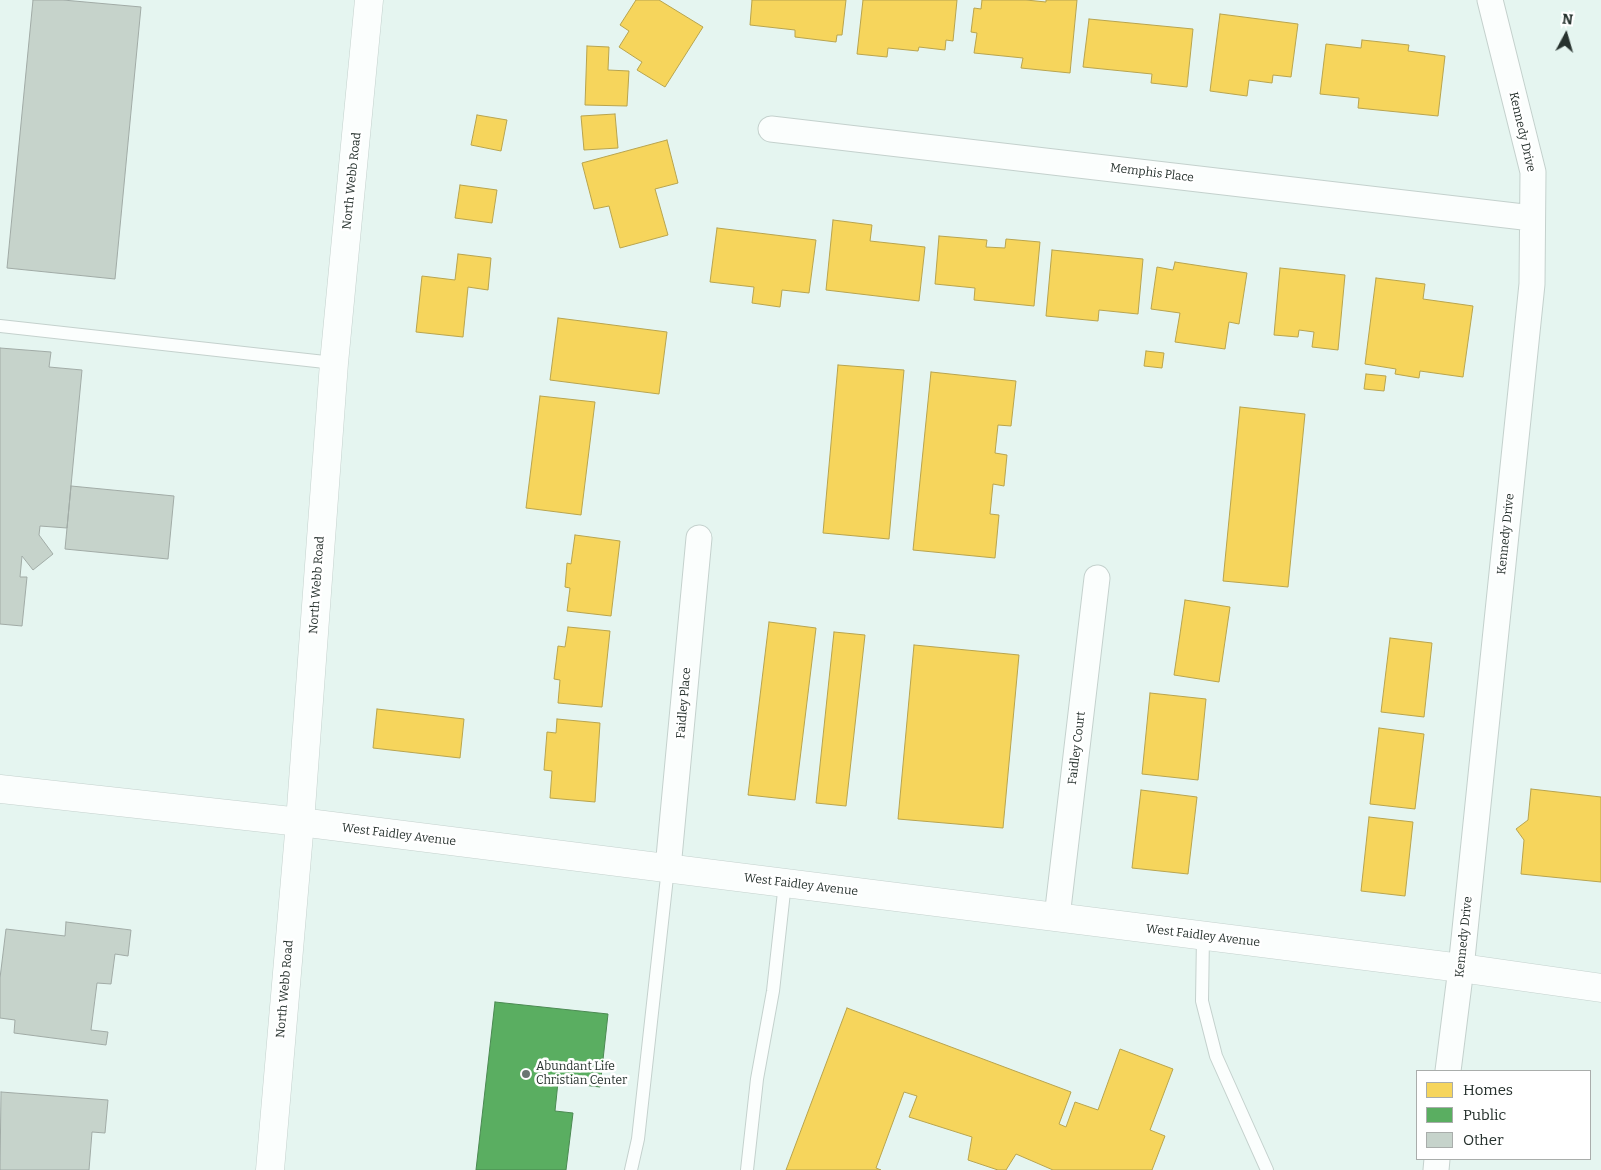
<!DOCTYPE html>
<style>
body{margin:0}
#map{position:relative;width:1601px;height:1170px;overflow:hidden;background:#e5f5f0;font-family:Bitter,serif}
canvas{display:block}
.legend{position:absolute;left:1416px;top:1070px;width:175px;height:90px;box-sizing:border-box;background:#fff;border:1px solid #a9adab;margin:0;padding:6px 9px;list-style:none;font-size:15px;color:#27322e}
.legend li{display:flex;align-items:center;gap:10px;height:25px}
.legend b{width:25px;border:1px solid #a9adab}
.north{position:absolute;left:1541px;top:10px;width:50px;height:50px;-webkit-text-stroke:4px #fff;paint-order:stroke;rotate:6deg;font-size:14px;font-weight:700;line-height:20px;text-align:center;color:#27322e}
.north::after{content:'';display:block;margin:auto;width:18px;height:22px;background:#27322e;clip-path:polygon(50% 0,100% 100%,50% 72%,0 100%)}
</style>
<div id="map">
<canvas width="1601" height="1170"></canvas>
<ul class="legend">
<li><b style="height:14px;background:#f6d55c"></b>Homes</li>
<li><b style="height:14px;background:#5aae61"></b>Public</li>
<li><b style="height:14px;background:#c6d3cb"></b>Other</li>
</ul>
<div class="north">N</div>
</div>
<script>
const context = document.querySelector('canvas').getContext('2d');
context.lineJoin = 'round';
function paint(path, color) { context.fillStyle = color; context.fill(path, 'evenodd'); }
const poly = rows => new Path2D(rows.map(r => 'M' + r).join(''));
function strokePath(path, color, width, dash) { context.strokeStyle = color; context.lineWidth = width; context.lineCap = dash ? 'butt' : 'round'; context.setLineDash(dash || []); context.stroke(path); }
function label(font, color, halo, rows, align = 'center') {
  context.font = font + ' Bitter,serif'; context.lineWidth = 5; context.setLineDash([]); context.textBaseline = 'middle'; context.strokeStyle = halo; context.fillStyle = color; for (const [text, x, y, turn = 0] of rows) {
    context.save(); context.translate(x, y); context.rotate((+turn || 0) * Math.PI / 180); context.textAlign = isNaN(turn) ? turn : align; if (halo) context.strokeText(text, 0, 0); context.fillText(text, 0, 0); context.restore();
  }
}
const homes = poly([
 [636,0,659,0,703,27,665,87,637,70,642,62,619,47,629,31,620,25,636,0],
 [752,0,846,0,842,35,837,35,836,42,795,37,795,30,750,25,752,0],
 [863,0,957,0,953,41,946,40,945,50,919,47,918,51,888,48,887,57,857,54,863,0],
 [982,0,1026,0,1046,2,1046,0,1077,0,1070,73,1021,68,1023,58,974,53,977,33,971,32,974,8,981,9,982,0],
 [1220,14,1298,24,1291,77,1273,75,1272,83,1249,80,1247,96,1210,91,1220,14],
 [1089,19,1193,29,1187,87,1151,83,1152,74,1083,67,1089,19],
 [1362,40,1409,45,1408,51,1445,56,1438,116,1358,108,1359,98,1320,94,1326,44,1361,48,1362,40],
 [587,46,609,47,608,70,629,71,627,106,585,105,587,46],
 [615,114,618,148,584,150,581,116,615,114],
 [477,115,507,120,501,151,471,145,477,115],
 [667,140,678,183,655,189,668,235,620,248,609,206,594,209,582,163,667,140],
 [460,185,497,190,492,223,455,218,460,185],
 [833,220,872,225,870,241,925,247,919,301,826,290,833,220],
 [717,228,816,240,809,293,782,290,780,307,752,303,754,287,710,282,717,228],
 [939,236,987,240,986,247,1005,248,1006,239,1040,242,1034,306,974,300,975,288,935,284,939,236],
 [1052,250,1143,259,1138,314,1099,310,1098,321,1046,316,1052,250],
 [458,254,491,258,488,290,468,287,463,337,416,332,422,276,455,280,458,254],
 [1175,262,1247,273,1239,324,1229,322,1225,349,1175,342,1180,313,1151,309,1157,267,1173,270,1175,262],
 [1280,268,1345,275,1338,350,1312,347,1314,332,1299,330,1298,337,1274,335,1280,268],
 [1376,278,1425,284,1423,299,1473,306,1463,377,1420,371,1419,378,1395,374,1396,369,1365,364,1376,278],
 [558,318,667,332,659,394,550,380,558,318],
 [1146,351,1164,353,1162,368,1144,366,1146,351],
 [838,365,904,370,889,539,823,533,838,365],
 [931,372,1016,381,1011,426,998,425,995,453,1007,455,1004,486,993,484,990,514,999,515,995,558,913,550,931,372],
 [1366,374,1386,376,1384,391,1364,389,1366,374],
 [540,396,595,402,581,515,526,508,540,396],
 [1240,407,1305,414,1288,587,1223,581,1240,407],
 [575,535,620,541,611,616,567,611,570,588,565,587,567,563,571,564,575,535],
 [1185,600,1230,607,1219,682,1174,675,1185,600],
 [769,622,816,628,795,800,748,795,769,622],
 [568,627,610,631,602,707,558,703,560,680,554,679,558,646,565,647,568,627],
 [834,632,865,635,846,806,816,803,834,632],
 [1390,638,1432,643,1424,717,1381,712,1390,638],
 [914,645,1019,655,1003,828,898,819,914,645],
 [1150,693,1206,699,1198,780,1142,774,1150,693],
 [377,709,464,719,460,758,373,748,377,709],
 [557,719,600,723,595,802,550,798,552,771,544,770,547,732,556,733,557,719],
 [1379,728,1424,734,1415,809,1370,804,1379,728],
 [1531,789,1601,797,1601,882,1521,874,1524,840,1516,829,1528,820,1531,789],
 [1141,790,1197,797,1188,874,1132,868,1141,790],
 [1369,817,1413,822,1405,896,1361,891,1369,817],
 [847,1008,1071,1092,1059,1124,1066,1127,1075,1102,1098,1110,1120,1049,1173,1069,1150,1130,1165,1136,1152,1170,1053,1170,1016,1154,1006,1170,998,1170,968,1160,972,1137,909,1117,917,1096,904,1092,876,1168,881,1170,786,1170,847,1008]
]);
paint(homes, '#f6d55c');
strokePath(homes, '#b8a44e', 1);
const public = poly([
 [495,1002,608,1014,600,1087,558,1082,555,1111,573,1113,566,1170,476,1170,495,1002]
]);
paint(public, '#5aae61');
strokePath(public, '#4b8952', 1);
const building = poly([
 [33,0,63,0,141,7,115,279,7,268,33,0],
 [0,348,51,352,49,367,82,370,67,528,40,526,39,535,53,554,33,570,22,556,20,577,27,577,22,626,0,624,0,348],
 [71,486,174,496,168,559,65,549,71,486],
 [66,922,131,930,128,956,115,954,111,984,97,983,91,1030,108,1032,106,1045,14,1033,15,1020,0,1018,0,978,6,929,65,936,66,922],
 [1,1092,108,1100,105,1133,92,1132,89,1170,0,1170,1,1092]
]);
paint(building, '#c6d3cb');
strokePath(building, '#a1aba6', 1);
const service = poly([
 [0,326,334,363],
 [1203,936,1202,1001,1216,1056,1267,1170],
 [631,1170,638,1139,668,868],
 [747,1170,757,1079,773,991,785,883]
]);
const minor = poly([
 [771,129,1532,218],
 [668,868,699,538],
 [1057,917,1097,578],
 [1448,1071,1461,968,1532,284,1533,172,1490,0],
 [1436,1170,1437,1159]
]);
const tertiary = poly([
 [0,789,300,822,1461,968,1601,988]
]);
const secondary = poly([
 [270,1170,300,822,334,363,369,0]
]);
strokePath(service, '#c4d1cd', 14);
strokePath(minor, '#c4d1cd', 27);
strokePath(tertiary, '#c4d1cd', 29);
strokePath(secondary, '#c4d1cd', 29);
strokePath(service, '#fbfefd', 12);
strokePath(minor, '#fbfefd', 25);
strokePath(tertiary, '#fbfefd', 28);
strokePath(secondary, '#fbfefd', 28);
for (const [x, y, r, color] of [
 [526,1074,5,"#6a7672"]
]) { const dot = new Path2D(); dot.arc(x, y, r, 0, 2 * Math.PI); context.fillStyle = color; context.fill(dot); strokePath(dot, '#fff', 2); }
label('12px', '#27322e', '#fff', [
 ["Kennedy Drive",1522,132,77],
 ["Memphis Place",1152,173,7],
 ["North Webb Road",352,181,-84],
 ["Kennedy Drive",1506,534,-84],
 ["North Webb Road",317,585,-86],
 ["Faidley Place",684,703,-85],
 ["Faidley Court",1077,748,-83],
 ["West Faidley Avenue",399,835,7],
 ["West Faidley Avenue",801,885,7],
 ["West Faidley Avenue",1203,936,7],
 ["Kennedy Drive",1464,937,-84],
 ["North Webb Road",285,989,-85]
]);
label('12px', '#27322e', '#fff', [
 ["Abundant Life",536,1067],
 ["Christian Center",536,1081]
], 'left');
</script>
